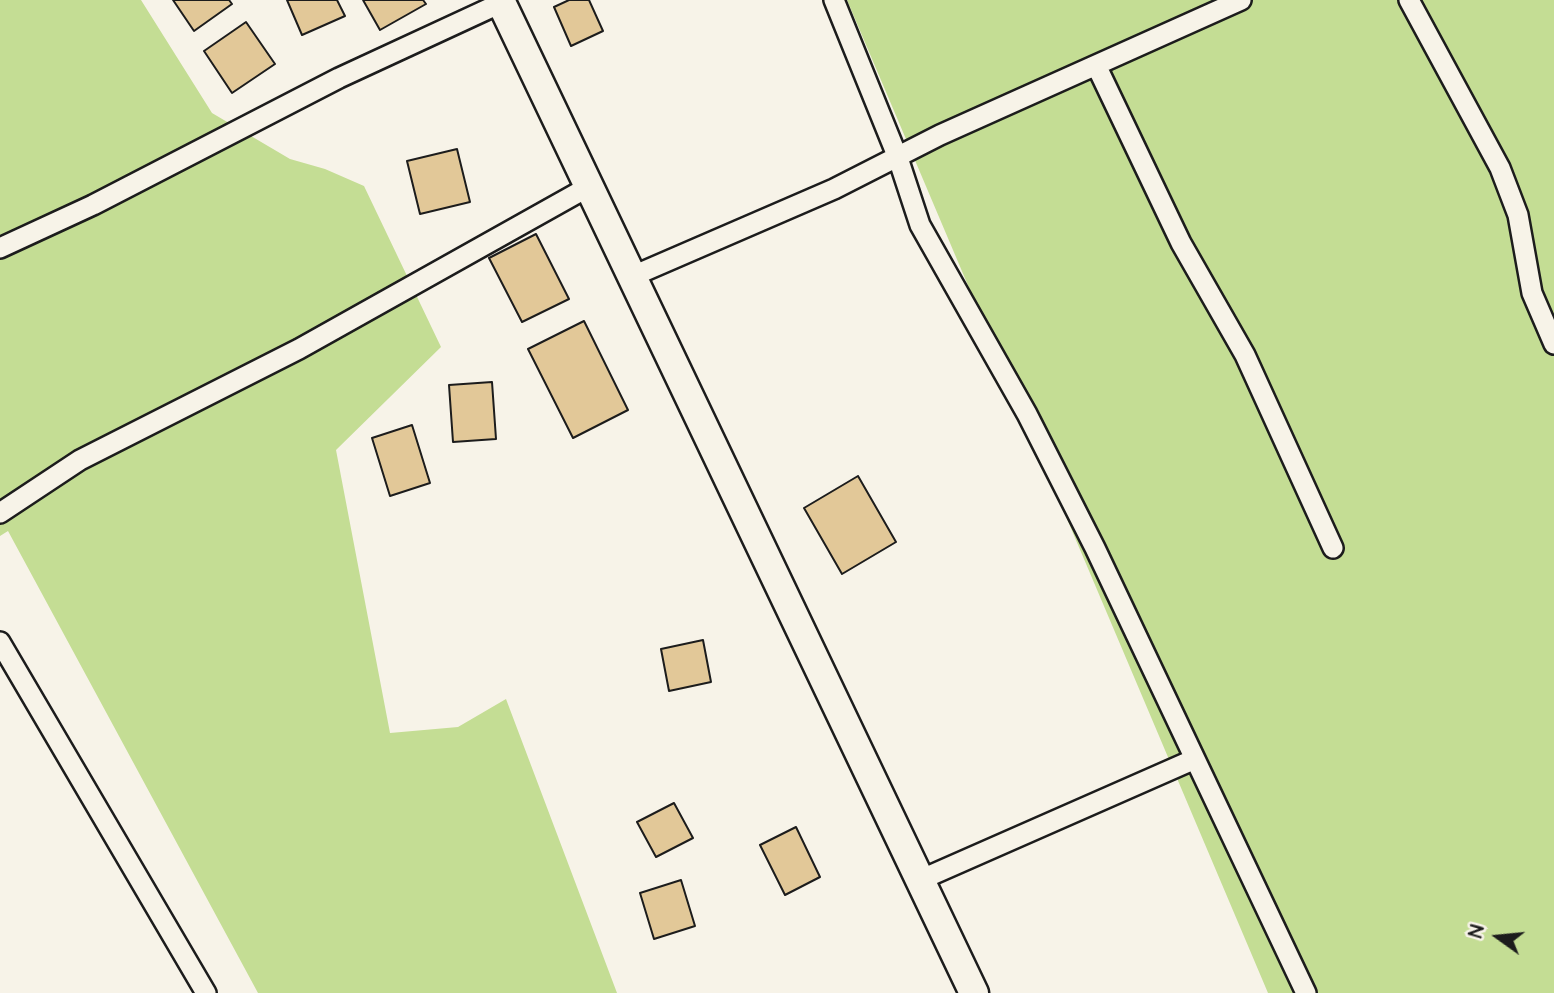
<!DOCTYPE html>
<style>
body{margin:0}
#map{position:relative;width:1554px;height:993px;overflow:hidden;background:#f7f3e8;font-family:"Architects Daughter",sans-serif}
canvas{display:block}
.north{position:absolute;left:1463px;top:902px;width:70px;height:70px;-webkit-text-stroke:5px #f7f3e8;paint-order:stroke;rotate:285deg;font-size:19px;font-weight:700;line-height:28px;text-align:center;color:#1c1c1c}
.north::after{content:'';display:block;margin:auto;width:24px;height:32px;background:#1c1c1c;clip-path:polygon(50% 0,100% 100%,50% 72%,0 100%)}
</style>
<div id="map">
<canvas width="1554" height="993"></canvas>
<div class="north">N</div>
</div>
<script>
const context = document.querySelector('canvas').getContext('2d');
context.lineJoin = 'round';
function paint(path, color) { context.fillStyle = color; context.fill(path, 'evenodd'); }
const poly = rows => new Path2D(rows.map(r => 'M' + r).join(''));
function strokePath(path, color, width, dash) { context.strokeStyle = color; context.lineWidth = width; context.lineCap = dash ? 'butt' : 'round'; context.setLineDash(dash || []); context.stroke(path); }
paint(poly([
 [0,0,141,0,212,113,290,159,325,169,364,186,441,347,336,450,390,733,458,727,506,699,617,993,258,993,8,531,0,536],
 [847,0,1554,0,1554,993,1268,993]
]), '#c4dd94');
const building = poly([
 [173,0,229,0,232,4,194,31,173,0],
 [287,0,337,0,345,16,302,35,287,0],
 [363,0,423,0,426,4,380,30,363,0],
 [569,0,589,0,603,31,571,46,554,7,569,0],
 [246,22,275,64,232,93,204,51,246,22],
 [457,149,470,202,420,214,407,161,457,149],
 [536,234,569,299,522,322,489,258,536,234],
 [584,321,628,410,573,438,528,349,584,321],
 [492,382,496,439,453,442,449,385,492,382],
 [412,425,430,483,390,496,372,438,412,425],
 [858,476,896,542,842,574,804,508,858,476],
 [703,640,711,682,669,691,661,649,703,640],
 [674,803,693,838,656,857,637,822,674,803],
 [796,827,820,877,785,895,760,845,796,827],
 [681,880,695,926,654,939,640,893,681,880]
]);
paint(building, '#e2c898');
strokePath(building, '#1c1c1c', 2);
const street = poly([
 [834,0,898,158,920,225,1027,414,1095,548,1306,993],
 [1409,0,1500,168,1518,215,1532,293,1554,344],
 [1097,67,1181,243,1245,355,1333,548],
 [0,248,93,205,339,78,501,3],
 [633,276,834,189,940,135,1241,0],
 [0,513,80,460,299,349,590,186],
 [0,642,206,993],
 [920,880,1195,759]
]);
const secondary = poly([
 [500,0,974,993]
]);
strokePath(street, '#1c1c1c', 24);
strokePath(secondary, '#1c1c1c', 33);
strokePath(street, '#f7f3e8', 19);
strokePath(secondary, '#f7f3e8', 28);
</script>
